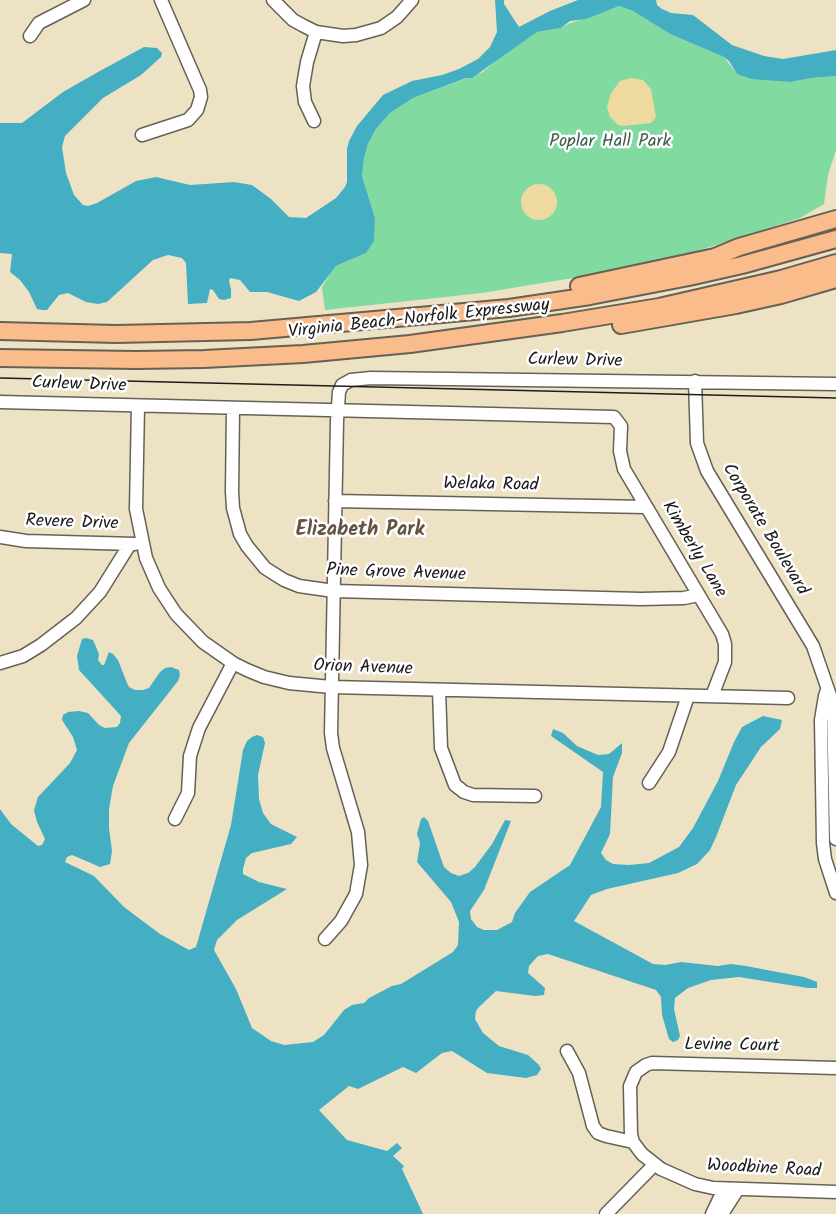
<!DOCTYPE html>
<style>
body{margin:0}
canvas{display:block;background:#eee2c4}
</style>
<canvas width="836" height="1214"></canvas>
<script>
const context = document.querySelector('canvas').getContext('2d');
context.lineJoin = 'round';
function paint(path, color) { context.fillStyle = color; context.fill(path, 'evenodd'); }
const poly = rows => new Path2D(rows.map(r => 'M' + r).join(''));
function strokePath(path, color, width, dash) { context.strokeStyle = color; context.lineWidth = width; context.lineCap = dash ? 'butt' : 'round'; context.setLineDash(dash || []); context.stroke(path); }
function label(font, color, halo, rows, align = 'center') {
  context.font = font + ' Kalam,sans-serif'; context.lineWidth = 5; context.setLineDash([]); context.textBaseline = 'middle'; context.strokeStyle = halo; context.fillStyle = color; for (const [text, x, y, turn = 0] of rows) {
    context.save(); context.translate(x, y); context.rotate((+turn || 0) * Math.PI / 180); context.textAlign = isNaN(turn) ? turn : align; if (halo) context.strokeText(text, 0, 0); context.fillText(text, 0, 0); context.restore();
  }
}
paint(poly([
 [619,6,633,11,670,34,724,57,737,74,791,82,811,78,836,76,836,150,828,175,824,204,800,218,694,252,579,277,482,293,325,310,322,287,331,272,336,266,366,253,375,218,362,176,364,158,368,144,376,129,390,113,413,98,483,72,497,60,537,32,561,28,568,24]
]), '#81da9f');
paint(poly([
 [631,78,643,80,651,89,656,117,651,123,623,126,618,125,610,117,607,107,611,93,620,81],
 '521 202a18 18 0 1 1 36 0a18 18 0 1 1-36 0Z'
]), '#eeda9e');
paint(poly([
 [495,0,504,0,504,4,519,27,550,11,578,0,656,0,657,5,662,9,671,13,693,15,732,45,764,56,783,59,836,50,836,76,811,78,791,82,752,79,737,74,729,61,724,57,670,34,633,11,619,6,586,19,570,21,561,28,537,32,472,78,466,78,413,98,390,113,376,129,368,144,364,158,362,176,375,218,374,241,366,253,336,266,316,292,299,301,267,292,250,292,240,280,230,278,229,281,231,289,231,298,224,300,219,299,213,290,210,289,207,303,188,304,186,263,182,258,168,255,153,260,107,302,98,304,86,302,68,293,59,295,47,310,42,310,37,309,29,292,20,280,10,272,12,254,0,253,0,123,22,123,63,92,98,72,144,47,157,48,162,53,161,57,141,75,103,98,65,136,62,147,66,173,74,195,83,205,88,206,97,203,136,181,156,177,190,185,234,182,252,185,271,199,289,217,306,218,336,198,345,187,347,182,347,149,349,141,357,126,383,95,412,81,442,75,459,69,478,59,490,47,497,32],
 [86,638,93,640,99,654,98,660,102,665,104,665,109,652,113,654,118,660,127,683,129,687,135,690,143,690,149,688,160,672,165,668,171,667,179,670,180,675,178,681,129,743,113,786,109,809,109,828,112,851,110,864,100,867,72,855,67,857,65,862,94,876,124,907,160,934,189,950,196,947,231,825,243,750,247,741,252,737,257,735,263,737,265,743,258,775,259,799,263,813,271,824,297,837,291,844,252,853,246,858,243,869,243,874,259,882,287,889,237,920,217,940,214,950,236,989,252,1028,271,1041,284,1045,313,1042,324,1035,344,1010,352,1005,364,1003,369,998,392,986,401,984,453,952,458,945,459,922,451,902,417,862,420,843,417,834,421,819,424,817,428,821,444,867,451,873,459,876,468,873,475,867,492,844,505,820,511,821,484,890,470,911,471,919,477,927,484,930,497,930,512,922,515,913,530,892,570,865,601,807,603,772,551,736,553,729,563,733,577,746,598,755,609,754,622,743,622,753,613,777,610,834,601,853,606,860,613,864,629,865,649,863,679,847,693,828,718,781,734,742,742,727,763,716,782,720,780,729,761,747,736,785,716,837,710,850,697,864,678,873,607,889,591,895,574,921,653,964,665,965,681,962,718,966,731,964,746,966,804,977,817,982,817,988,808,988,739,977,711,980,688,988,675,998,674,1009,680,1036,678,1040,673,1042,669,1039,662,1015,661,997,656,990,548,954,538,956,529,966,528,973,545,988,544,995,535,996,496,991,479,1007,476,1011,475,1019,483,1033,499,1046,528,1055,539,1065,541,1069,537,1075,526,1078,487,1073,452,1051,442,1053,416,1073,403,1067,358,1089,349,1086,319,1110,347,1140,387,1151,397,1143,402,1148,393,1156,404,1166,402,1169,423,1214,0,1214,0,809,11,824,38,846,42,845,45,839,37,822,34,810,38,797,70,763,77,750,73,737,62,720,63,715,68,712,79,711,88,713,99,725,105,728,117,727,120,723,121,716,79,670,77,656,82,639]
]), '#44afc3');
const minor = poly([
 [273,0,293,20,304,26,316,32,343,36,356,35,381,28,397,17,412,0],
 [30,36,39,23,84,0],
 [314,121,305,102,303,86,307,62,316,32],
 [142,135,188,120,197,110,201,97,200,90,161,0],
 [695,381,697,443,707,471,813,646,833,704,836,839],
 [0,402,614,417,621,426,620,451,624,469,722,634,725,644,725,662,712,696],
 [138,406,136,509,146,558,159,588,176,614,203,642,233,663,247,670,264,677,289,683,331,687,788,698],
 [233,409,232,492,233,508,240,534,247,546,265,568,284,580,299,586,334,591,641,599,684,598,699,595],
 [335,501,646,507],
 [0,537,26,541,135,544],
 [0,663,23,656,41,645,76,618,100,592,130,544],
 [439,690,441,748,455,785,464,792,473,795,535,796],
 [827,690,825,696,821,720,823,843,825,859,836,893],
 [649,783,669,752,688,696],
 [175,819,188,793,190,756,199,728,233,663],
 [325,939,341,921,356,894,361,865,358,832,333,748,331,733,337,421,339,392,342,385,351,380,371,378,836,384],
 [567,1051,579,1073,593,1126,598,1133,606,1136,633,1142,642,1154,661,1169,695,1184,713,1188,836,1192],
 [633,1142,631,1135,630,1086,636,1072,646,1065,652,1063,836,1068],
 [606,1214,655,1164],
 [712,1214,724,1189],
 [722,1214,738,1189]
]);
const highway = poly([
 [579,286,715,257,739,247,836,219],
 [621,325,736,305,781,295,836,279],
 [0,331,116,334,251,331,509,308,590,296,689,277,742,265,836,239],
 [0,358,136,360,204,359,303,354,410,344,562,323,659,307,781,279,836,263]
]);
strokePath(minor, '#666157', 15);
strokePath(highway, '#666157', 20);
strokePath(minor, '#fff', 12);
strokePath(highway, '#f9bc8a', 16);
strokePath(poly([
 [0,378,836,398]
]), '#1c1c1c', 1.5);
label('18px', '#3f5e4a', '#fff', [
 ["Poplar Hall Park",610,143]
]);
label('18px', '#1c1c1c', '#fff', [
 ["Virginia Beach-Norfolk Expressway",419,320,-6],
 ["Curlew Drive",575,362,1],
 ["Curlew Drive",79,386,2],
 ["Welaka Road",491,486,1],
 ["Revere Drive",72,524,2],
 ["Corporate Boulevard",764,530,59],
 ["Kimberly Lane",693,550,59],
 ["Pine Grove Avenue",396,574,2],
 ["Orion Avenue",363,669,2],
 ["Levine Court",732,1047,1],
 ["Woodbine Road",764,1170,3]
]);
label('bold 20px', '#645341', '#fff', [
 ["Elizabeth Park",360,532]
]);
</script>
